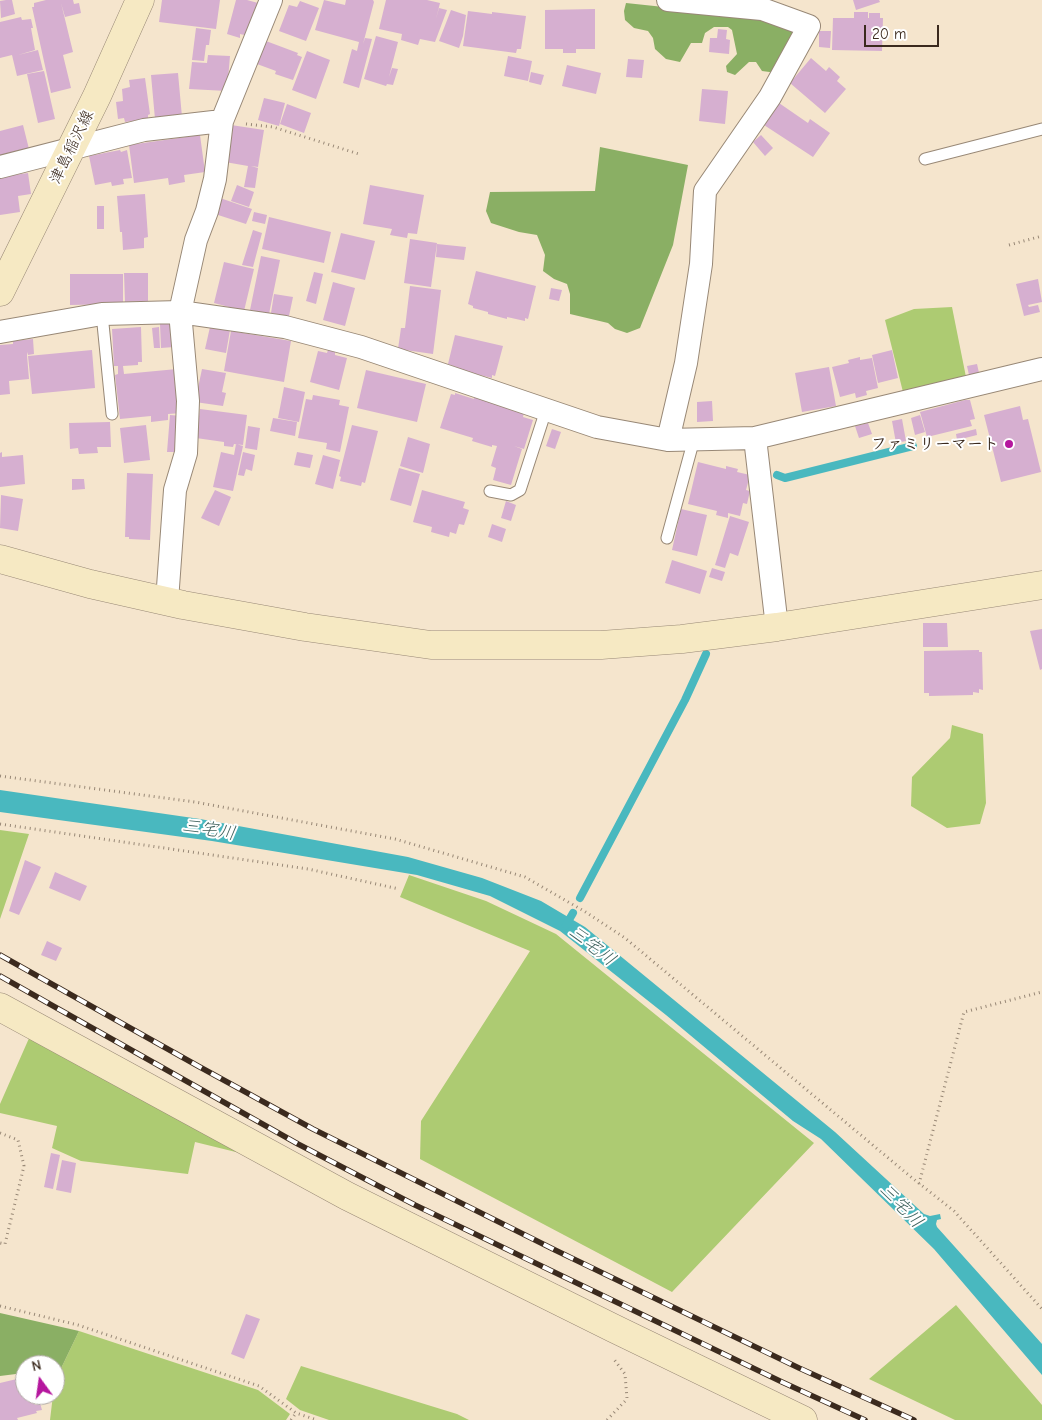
<!DOCTYPE html>
<meta charset="utf-8">
<style>
body{margin:0}
#map{position:relative;width:1042px;height:1420px;overflow:hidden;background:#f5e5cd;font-family:"Comic Neue",sans-serif}
canvas{display:block}
.north{position:absolute;left:15px;top:1355px;width:50px;height:50px;box-sizing:border-box;background:#fff;border:1px solid #b1aaa5;border-radius:50%;rotate:346deg;font-size:14px;font-weight:700;line-height:20px;text-align:center;color:#3b2a1e}
.north::after{content:'';display:block;margin:auto;width:18px;height:22px;background:#b5179e;clip-path:polygon(50% 0,100% 100%,50% 72%,0 100%)}
.scale{position:absolute;left:864px;top:25px;width:75px;height:22px;box-sizing:border-box;border:2px solid #3b2a1e;border-top:0;padding-left:6px;font-size:15px;line-height:18px;white-space:nowrap;color:#3b2a1e;-webkit-text-stroke:4px #fff;paint-order:stroke}
</style>
<div id="map">
<canvas width="1042" height="1420"></canvas>
<div class="north">N</div>
<div class="scale">20 m</div>
</div>
<script>
const context = document.querySelector('canvas').getContext('2d');
context.lineJoin = 'round';
function paint(path, color) { context.fillStyle = color; context.fill(path, 'evenodd'); }
const poly = rows => new Path2D(rows.map(r => 'M' + r).join(''));
function strokePath(path, color, width, dash) { context.strokeStyle = color; context.lineWidth = width; context.lineCap = dash ? 'butt' : 'round'; context.setLineDash(dash || []); context.stroke(path); }
function label(font, color, halo, rows, align = 'center') {
  context.font = font + ' "Comic Neue","Klee One",sans-serif'; context.lineWidth = 4; context.setLineDash([]); context.textBaseline = 'middle'; context.strokeStyle = halo; context.fillStyle = color; for (const [text, x, y, turn = 0] of rows) {
    context.save(); context.translate(x, y); context.rotate((+turn || 0) * Math.PI / 180); context.textAlign = isNaN(turn) ? turn : align; if (halo) context.strokeText(text, 0, 0); context.fillText(text, 0, 0); context.restore();
  }
}
paint(poly([
 [952,307,966,377,903,392,885,320,914,309],
 [952,725,983,734,986,803,980,824,947,828,911,806,912,777,950,738],
 [0,830,29,834,0,919],
 [409,875,486,901,556,934,814,1143,672,1292,420,1159,421,1121,530,951,400,897],
 [30,1036,248,1155,195,1142,188,1174,81,1161,52,1148,57,1126,0,1113,0,1104],
 [956,1305,1042,1405,1042,1420,955,1420,869,1379],
 [79,1331,258,1390,290,1414,286,1420,50,1420,53,1395,55,1395,55,1381],
 [301,1366,457,1414,469,1420,329,1420,300,1410,286,1399]
]), '#adcb72');
paint(poly([
 [626,3,758,17,791,23,795,37,777,73,762,71,756,62,749,62,735,75,727,72,726,66,737,54,732,30,728,27,714,27,705,33,702,43,691,43,680,62,666,59,655,49,653,38,648,31,634,28,625,20,624,11],
 [600,147,688,165,673,245,640,328,627,333,615,329,608,323,570,314,570,294,567,284,554,279,543,271,545,255,537,235,519,232,491,223,486,211,490,192,595,191],
 [0,1313,79,1331,55,1381,55,1365,25,1365,25,1376,16,1374,0,1376]
]), '#8aaf64');
paint(poly([
 [0,790,200,819,408,857,482,878,541,901,585,927,835,1132,924,1214,930,1216,940,1214,941,1219,937,1220,936,1224,937,1227,1042,1344,1042,1375,934,1249,821,1139,793,1121,666,1015,560,931,490,896,417,875,212,841,0,812]
]), '#49b8bf');
strokePath(poly([
 [777,475,785,478,913,446],
 [580,898,685,700,706,654],
 [566,925,573,913]
]), '#49b8bf', 8);
paint(poly([
 [6,0,12,0,15,14,1,18,0,1],
 [46,0,73,0,74,4,79,3,81,13,65,17,61,3,73,52,63,55,71,88,51,93,32,7,34,7,34,3],
 [162,0,220,0,216,29,159,22],
 [236,0,247,0,258,3,249,36,240,34,240,38,227,34],
 [324,0,345,5,346,0,373,0,374,2,363,44,365,38,372,39,359,88,343,83,352,49,357,51,359,42,315,30],
 [386,0,427,0,440,3,436,19,439,8,447,10,435,42,420,39,418,45,401,40,402,34,379,29],
 [853,0,879,0,880,2,856,10],
 [300,1,319,8,306,41,279,31,289,5,297,7],
 [595,9,595,49,576,49,576,53,563,53,563,49,545,49,545,10],
 [451,10,466,15,463,36,459,48,439,41],
 [468,11,492,14,492,12,526,16,521,49,517,49,516,53,463,46],
 [854,12,868,12,868,18,869,18,869,13,880,13,880,18,883,18,882,51,832,50,833,18,854,18],
 [21,17,22,20,31,19,33,28,31,28,35,50,18,55,38,50,43,70,17,76,12,55,0,58,0,22],
 [196,28,211,30,209,45,206,45,204,61,192,60],
 [718,29,727,30,726,39,730,40,729,54,709,52,710,38,717,38],
 [819,31,831,31,830,48,819,47],
 [376,36,398,42,389,77,392,68,398,69,393,85,387,84,386,86,364,79],
 [266,41,298,53,297,55,302,57,293,80,275,74,276,71,257,64],
 [307,51,330,60,316,99,292,90],
 [208,55,230,56,227,91,189,89,192,62,207,63],
 [508,56,532,61,528,81,504,76],
 [811,58,826,71,829,67,840,77,837,81,846,89,825,113,790,83],
 [628,59,644,60,642,78,626,77],
 [567,65,601,73,596,94,562,86],
 [44,71,55,119,38,123,27,74],
 [531,72,544,75,541,85,529,82],
 [178,73,182,117,155,119,151,75],
 [145,78,150,114,148,115,148,119,125,122,124,118,118,119,116,102,123,101,122,89,130,87,129,80],
 [702,89,728,91,725,124,699,121],
 [264,98,285,103,279,126,258,120],
 [779,103,808,123,810,119,830,133,813,157,764,125],
 [287,104,311,113,304,133,280,124],
 [23,125,29,149,0,156,0,131],
 [231,125,264,130,258,167,251,166,258,168,255,188,244,187,248,166,225,162],
 [200,135,205,172,184,175,185,182,169,185,168,178,134,183,129,145],
 [761,135,773,148,765,156,753,142],
 [120,150,121,152,127,150,132,178,123,179,124,184,112,186,111,182,95,185,89,156],
 [28,173,31,194,18,196,20,212,0,215,0,177],
 [237,185,254,192,249,207,231,201],
 [370,185,424,195,417,234,408,233,407,238,390,235,392,229,363,224],
 [145,194,148,237,144,238,144,248,123,250,122,232,120,232,117,196],
 [220,198,252,209,246,224,215,214],
 [97,206,104,206,104,229,97,229],
 [254,212,267,215,265,224,252,221],
 [269,217,331,232,324,263,262,249],
 [253,230,262,233,253,267,242,265],
 [341,233,375,241,365,280,331,272],
 [410,239,437,243,431,287,404,283],
 [437,244,466,247,464,260,436,257],
 [261,256,280,260,269,314,250,310],
 [224,262,254,269,244,311,214,303],
 [476,271,536,286,528,319,525,318,525,321,507,317,507,319,488,314,488,312,473,308,473,306,468,304],
 [314,272,323,274,316,304,306,301],
 [124,273,148,273,148,301,125,302],
 [70,274,123,274,123,304,70,305],
 [1038,279,1042,302,1028,305,1029,307,1038,305,1040,312,1024,316,1016,284],
 [333,282,355,288,345,326,323,320],
 [410,286,441,290,433,354,398,349,401,328,405,328],
 [551,288,562,290,559,301,549,299],
 [274,294,293,297,289,316,271,313],
 [173,323,174,347,161,348,160,324],
 [141,327,142,362,138,362,138,365,123,366,124,374,177,369,182,413,168,414,168,420,151,422,151,416,120,419,115,375,118,374,118,366,114,366,112,329],
 [159,327,160,348,154,348,152,328],
 [210,327,230,330,226,353,205,349],
 [231,331,291,341,284,382,224,371],
 [455,335,503,346,495,376,492,375,492,378,456,369,456,367,448,364],
 [33,339,34,354,28,355,28,352,27,355,13,356,27,355,29,379,9,381,10,394,0,395,0,345,13,344,13,341],
 [92,350,95,388,32,394,28,356],
 [328,350,335,352,335,355,347,358,339,390,310,382,318,351,327,353],
 [892,350,898,378,878,383,872,355],
 [860,357,860,360,872,358,878,388,866,391,867,395,856,398,855,393,840,397,832,367,849,363,848,360],
 [977,364,979,373,969,375,967,366],
 [829,367,836,406,802,412,795,373],
 [202,369,226,373,222,392,226,393,223,406,195,402],
 [366,370,426,384,417,422,357,408],
 [284,387,305,392,299,422,278,418],
 [455,393,474,399,474,397,524,412,523,417,533,420,524,449,514,446,522,449,511,485,493,480,496,468,491,466,497,446,492,445,492,447,472,441,473,438,440,428,451,394,455,395],
 [313,395,340,400,339,405,349,407,340,452,326,449,327,443,298,438,306,399,312,400],
 [965,400,970,400,975,419,970,420,972,426,927,437,920,412],
 [712,401,713,421,697,422,697,402],
 [1020,406,1023,420,1028,419,1041,472,1001,482,984,415],
 [200,409,247,415,243,445,234,444,233,447,224,446,224,442,196,438],
 [170,415,182,416,179,452,167,452],
 [920,415,925,432,915,435,911,418],
 [273,418,297,422,295,436,270,431],
 [902,419,906,441,896,443,892,421],
 [110,422,111,447,97,447,98,453,79,454,78,448,70,449,69,423],
 [868,423,872,434,859,438,855,426],
 [146,425,150,460,124,463,120,428],
 [352,425,378,431,365,483,362,482,361,486,340,481,341,477,339,476],
 [248,426,260,428,257,450,245,448],
 [552,429,561,432,555,449,546,446],
 [976,429,977,435,957,440,956,434],
 [408,437,430,444,423,473,400,466],
 [236,444,243,446,233,491,213,487,221,452,234,455],
 [2,452,2,457,23,455,25,484,0,487,0,453],
 [243,452,255,455,252,471,246,469,244,476,238,475],
 [297,452,313,455,310,468,294,465],
 [323,455,340,460,333,489,315,484],
 [698,462,726,469,726,466,738,469,737,472,750,475,746,490,750,491,747,504,743,503,740,516,728,513,728,518,716,515,717,511,688,504],
 [399,468,420,474,411,506,390,500],
 [127,473,153,474,150,540,129,539,129,537,125,537],
 [72,479,84,479,85,489,72,490],
 [215,490,231,497,219,526,201,518],
 [422,490,465,502,463,508,469,510,464,525,459,524,456,534,450,532,449,537,431,532,432,527,413,522],
 [1,495,23,499,18,531,0,528],
 [506,501,516,505,511,521,501,518],
 [681,509,707,515,697,556,672,550],
 [730,516,749,522,738,556,730,553,725,568,715,565],
 [492,524,506,529,502,542,488,537],
 [672,560,707,571,700,594,665,583],
 [712,568,725,572,722,581,709,577],
 [923,623,947,623,948,647,923,647],
 [1042,629,1042,669,1040,670,1030,631],
 [979,650,979,652,982,652,983,690,979,689,979,693,973,692,973,695,929,696,929,693,924,693,924,651],
 [25,860,41,867,19,915,9,911],
 [55,872,87,886,80,901,49,888],
 [47,941,62,948,56,961,41,955],
 [51,1153,60,1155,53,1189,44,1187],
 [62,1160,76,1163,71,1193,56,1190],
 [246,1314,260,1319,244,1359,231,1354],
 [21,1378,24,1389,25,1389,25,1395,33,1395,35,1405,40,1403,42,1410,36,1411,37,1413,17,1418,18,1420,0,1420,0,1383]
]), '#d6afd0');
const lane = poly([
 [925,159,1042,129],
 [102,314,112,414],
 [490,491,511,495,520,490,546,410],
 [667,538,694,439]
]);
const street = poly([
 [668,0,762,9,809,26,770,97,705,191,701,264,686,363,668,440],
 [0,167,144,130,222,121,271,0],
 [0,332,102,314,180,312,285,327,361,347,597,427,668,440,755,438,1042,369],
 [755,438,777,627],
 [167,601,175,490,186,453,188,401,180,312,196,240,207,211,215,179,222,121]
]);
const secondary = poly([
 [0,292,97,96,140,0],
 [0,559,90,584,183,605,305,627,431,645,601,645,682,639,777,627,1042,585],
 [0,1007,347,1196,613,1328,803,1420]
]);
strokePath(lane, '#988876', 13);
strokePath(street, '#988876', 24);
strokePath(secondary, '#988876', 29);
strokePath(poly([
 [246,124,273,127,359,154],
 [1009,245,1042,236],
 [0,776,195,802,395,839,525,877,584,911,625,938,911,1177,954,1211,1042,1309],
 [0,824,308,869,399,889],
 [0,1133,18,1140,24,1166,5,1244,0,1243],
 [919,1184,964,1012,1042,992],
 [0,1306,78,1325,259,1386,296,1413,317,1420],
 [291,1420,296,1413],
 [607,1420,627,1399,625,1374,613,1358]
]), '#988876', 3, [1, 4]);
strokePath(lane, '#fff', 11);
strokePath(street, '#fff', 22);
strokePath(secondary, '#f6e9c3', 28);
const rail = poly([
 [0,955,198,1066,313,1129,555,1250,799,1368,914,1420],
 [0,976,298,1144,415,1205,782,1382,865,1420]
]);
strokePath(rail, '#3b2a1e', 5.5);
strokePath(rail, '#fff', 4, [11]);
for (const [x, y, r, color] of [
 [1009,444,5,"#b5179e"]
]) { const dot = new Path2D(); dot.arc(x, y, r, 0, 2 * Math.PI); context.fillStyle = color; context.fill(dot); strokePath(dot, '#fff', 2); }
label('16px', '#3b2a1e', '#fff', [
 ["津島稲沢線",72,147,-64]
]);
label('bold 16px', '#3b2a1e', '#fff', [
 ["ファミリーマート",999,444]
], 'right');
label('italic 18px', '#41635e', '#fff', [
 ["三宅川",209,830,9],
 ["三宅川",592,946,38],
 ["三宅川",901,1206,46]
]);
</script>
